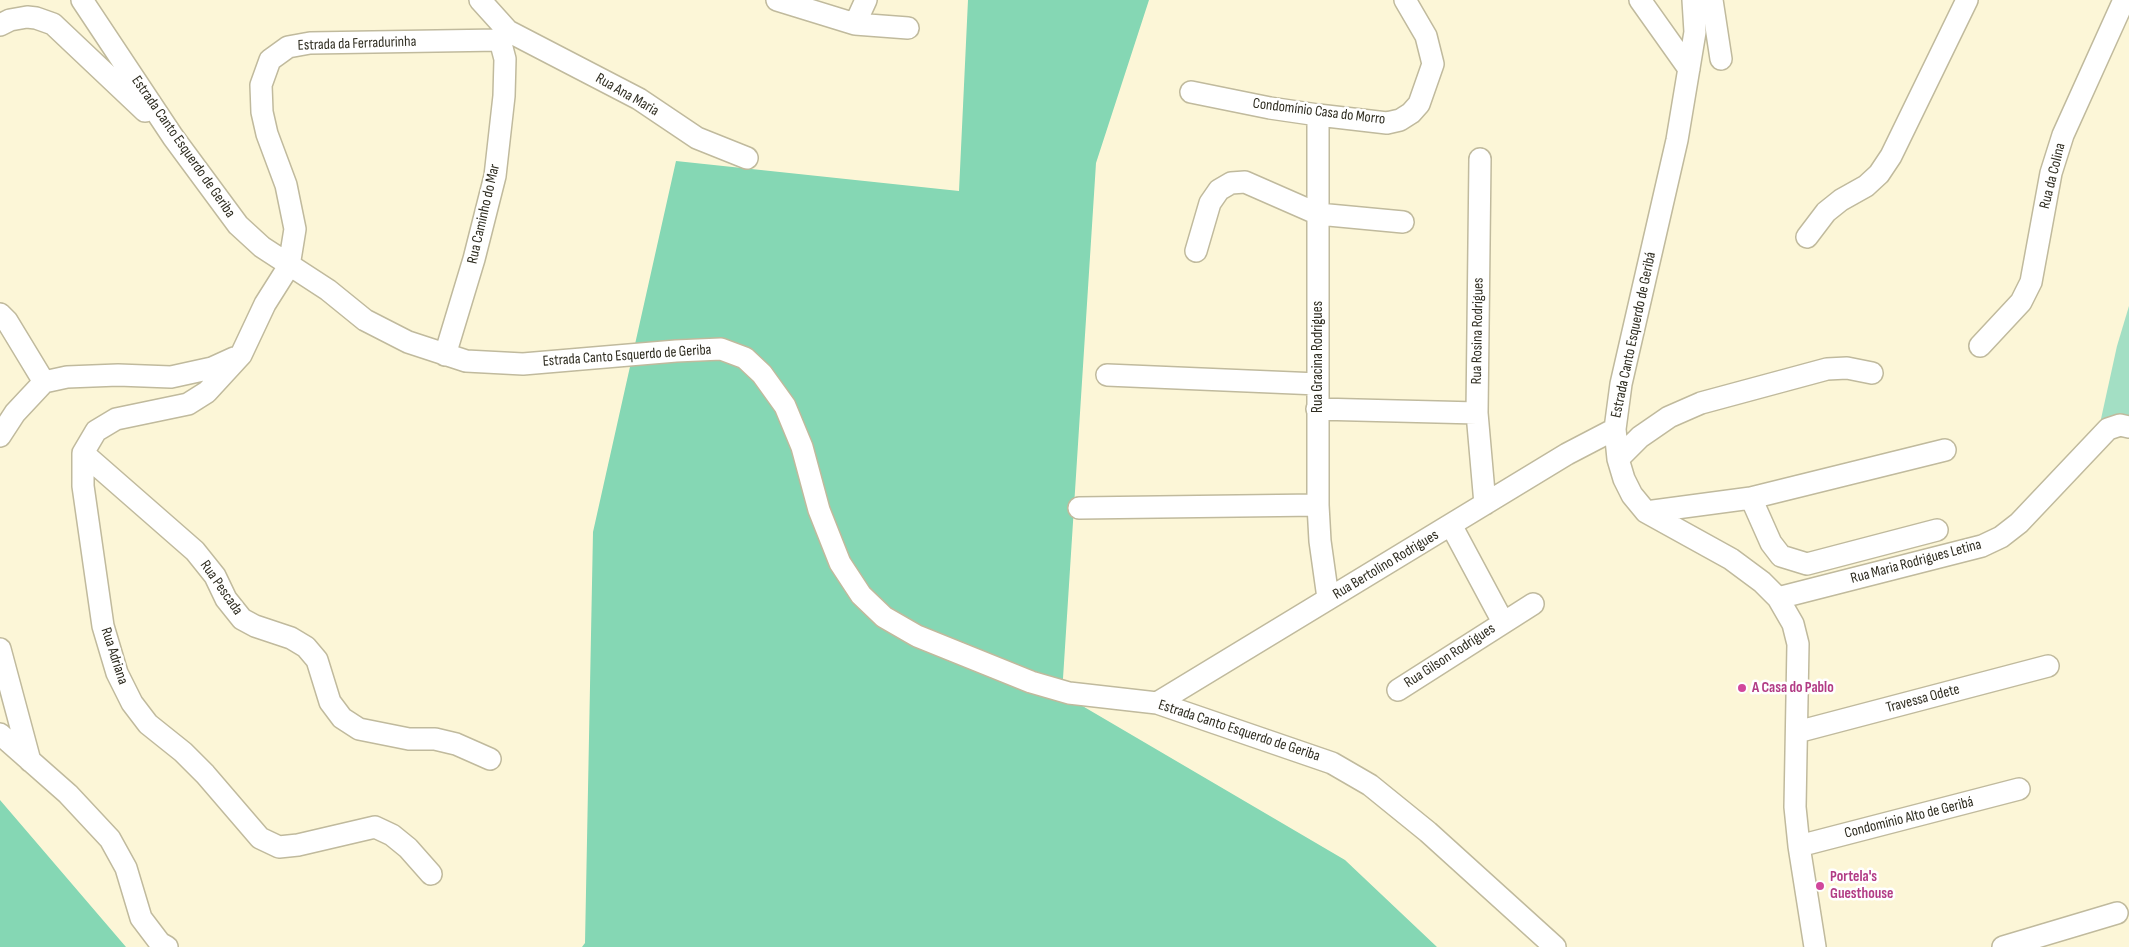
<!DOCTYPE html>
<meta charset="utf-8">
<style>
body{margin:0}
canvas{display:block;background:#fcf6d7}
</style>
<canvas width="2129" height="947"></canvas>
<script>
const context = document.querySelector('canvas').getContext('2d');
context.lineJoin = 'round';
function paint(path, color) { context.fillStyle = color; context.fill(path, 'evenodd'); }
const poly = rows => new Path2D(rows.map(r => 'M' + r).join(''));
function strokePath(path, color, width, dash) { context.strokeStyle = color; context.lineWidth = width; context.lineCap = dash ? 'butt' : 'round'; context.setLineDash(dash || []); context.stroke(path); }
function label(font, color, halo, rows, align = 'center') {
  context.font = font + ' "Sofia Sans Condensed",sans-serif'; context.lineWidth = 5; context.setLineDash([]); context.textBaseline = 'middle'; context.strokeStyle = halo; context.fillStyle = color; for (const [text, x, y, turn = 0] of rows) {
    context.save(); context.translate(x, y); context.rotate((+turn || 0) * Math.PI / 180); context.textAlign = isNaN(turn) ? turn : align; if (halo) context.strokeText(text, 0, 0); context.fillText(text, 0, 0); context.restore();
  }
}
paint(poly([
 [2129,306,2129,418,2099,428,2117,346]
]), '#a3dfc4');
paint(poly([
 [968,0,1149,0,1096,163,1062,694,1345,860,1437,947,582,947,585,943,593,532,676,161,959,191],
 [0,800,126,947,0,947]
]), '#85d7b4');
const minor = poly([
 [82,0,173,137,238,225,262,247,328,290,365,320,408,342,466,361,523,364,676,351,721,349,745,358,762,374,785,406,802,447,819,510,840,563,861,595,884,617,917,636,1031,682,1069,693,1157,703,1332,763,1370,785,1428,832,1555,947],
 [480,0,508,31,639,99,697,138,747,158],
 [777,0,855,24,908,28],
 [1640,0,1689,69],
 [1693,0,1695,32,1677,140,1621,384,1615,429,1618,459,1624,479,1632,495,1646,512,1731,559,1762,582,1778,598,1793,624,1798,644,1795,807,1799,846,1815,947],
 [1712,0,1721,59],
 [855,24,866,0],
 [0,25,10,20,27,17,36,18,53,24,145,111],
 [1191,92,1270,108,1318,115,1387,123,1400,120,1411,113,1419,104,1433,64,1426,36,1405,0],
 [1318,115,1318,505,1320,541,1328,598],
 [1480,159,1477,413,1485,504],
 [1807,237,1826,212,1841,200,1866,186,1879,174,1891,156,1967,0],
 [1196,251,1210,203,1219,190,1231,183,1245,182,1318,214,1403,222],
 [0,314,7,321,44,382],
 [1980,346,2021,302,2031,282,2051,173,2063,135,2124,0],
 [445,355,474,259,495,176,504,96,505,59,500,40],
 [1107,375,1318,384],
 [1317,409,1477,413],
 [0,436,15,413,44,382,67,377,118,375,171,377,212,368,234,358],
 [83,453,195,551,215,576,226,599,242,619,255,626,291,638,306,647,317,660,330,702,342,718,359,729,409,739,435,739,456,744,490,759],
 [1618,459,1640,437,1669,417,1701,403,1827,369,1847,368,1872,373],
 [1751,498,1771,543,1781,556,1807,564,1937,530],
 [1079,508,1318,505],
 [1646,512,1751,498,1945,450],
 [1451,525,1503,622],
 [1778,598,1982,546,2001,537,2019,523,2108,429,2120,425,2129,427],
 [0,649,30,761],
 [1398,690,1533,604],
 [1157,703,1567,454,1615,429],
 [1797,732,2048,666],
 [0,734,68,794,110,839,126,868,141,918,160,943,167,947],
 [1799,846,2019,789],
 [431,874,408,848,392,835,375,827,298,845,279,847,260,838,205,774,183,752,148,724,132,703,117,673,103,626,83,486,83,453,96,431,116,419,188,404,207,392,241,355,265,304,289,266,295,229,286,185,267,134,262,112,261,85,270,60,288,47,310,43,500,40,508,31],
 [2003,947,2117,913]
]);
strokePath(minor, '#c0ba9d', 24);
strokePath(minor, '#fff', 21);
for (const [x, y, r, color] of [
 [1742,688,5,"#d1479c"],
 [1820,886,5,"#d1479c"]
]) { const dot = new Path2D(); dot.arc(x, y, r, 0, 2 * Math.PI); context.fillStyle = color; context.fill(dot); strokePath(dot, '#fff', 2); }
label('15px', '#2f2d21', '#fff', [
 ["Estrada da Ferradurinha",357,44,-2],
 ["Rua Ana Maria",627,95,30],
 ["Condomínio Casa do Morro",1319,112,7],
 ["Estrada Canto Esquerdo de Geriba",183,147,55],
 ["Rua da Colina",2053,176,-76],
 ["Rua Caminho do Mar",484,214,-77],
 ["Rua Rosina Rodrigues",1478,331,-89],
 ["Estrada Canto Esquerdo de Geribá",1634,335,-78],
 ["Estrada Canto Esquerdo de Geriba",627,356,-4],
 ["Rua Gracina Rodrigues",1318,357,-90],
 ["Rua Maria Rodrigues Letina",1916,562,-15],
 ["Rua Bertolino Rodrigues",1386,565,-31],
 ["Rua Pescada",221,588,55],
 ["Rua Adriana",114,656,72],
 ["Rua Gilson Rodrigues",1450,656,-33],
 ["Travessa Odete",1923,699,-15],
 ["Estrada Canto Esquerdo de Geriba",1239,731,18],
 ["Condomínio Alto de Geribá",1909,818,-14]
]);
label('bold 15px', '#b23c85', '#fff', [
 ["A Casa do Pablo",1752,688],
 ["Portela's",1830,877],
 ["Guesthouse",1830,894]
], 'left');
</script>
